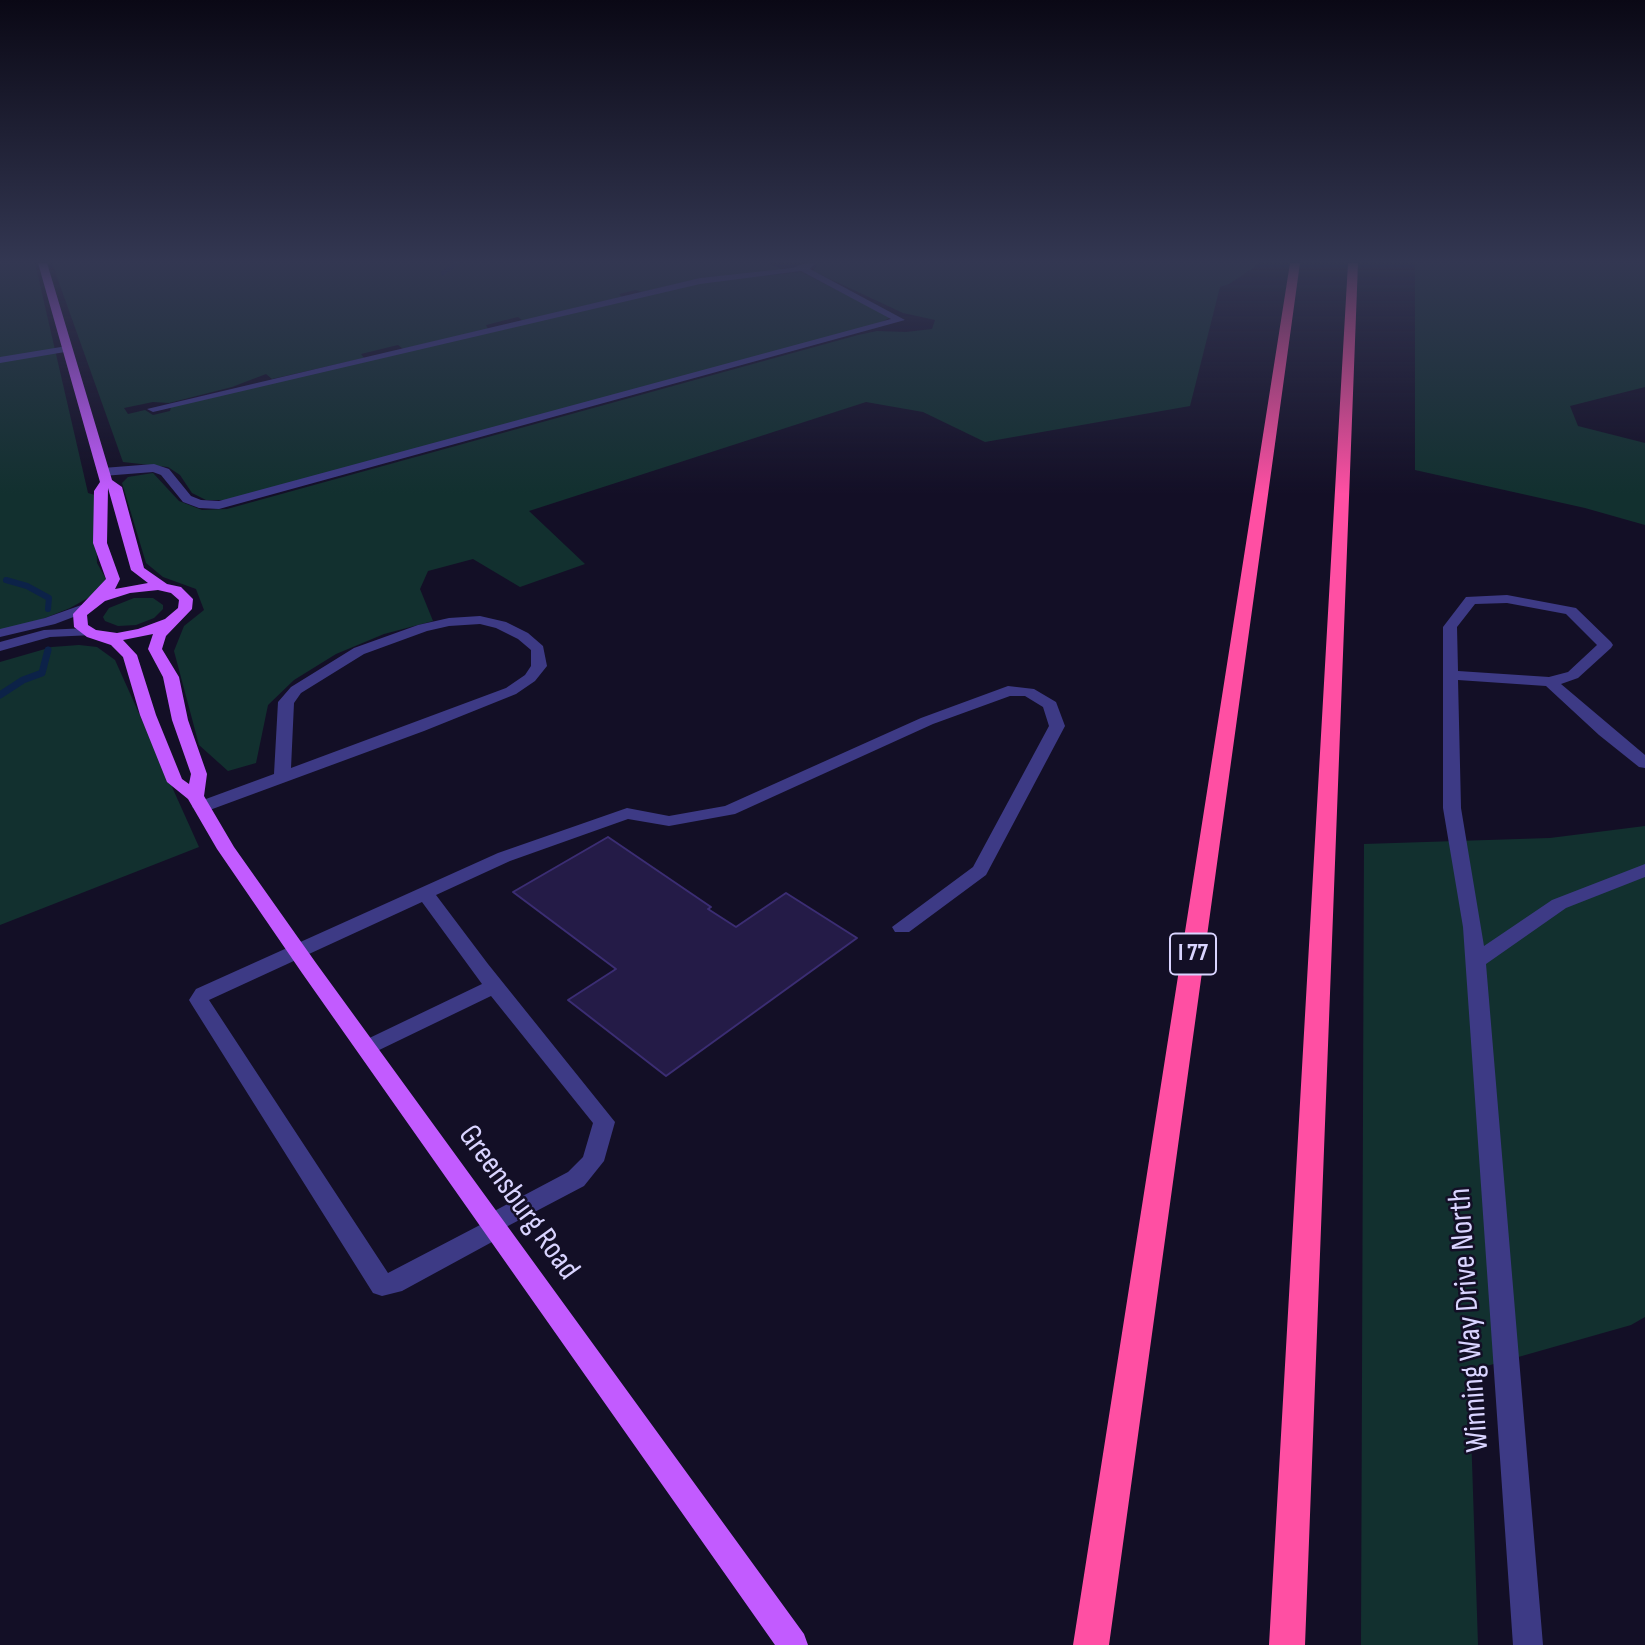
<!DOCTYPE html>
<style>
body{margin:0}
canvas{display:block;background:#130f26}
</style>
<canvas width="1645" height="1645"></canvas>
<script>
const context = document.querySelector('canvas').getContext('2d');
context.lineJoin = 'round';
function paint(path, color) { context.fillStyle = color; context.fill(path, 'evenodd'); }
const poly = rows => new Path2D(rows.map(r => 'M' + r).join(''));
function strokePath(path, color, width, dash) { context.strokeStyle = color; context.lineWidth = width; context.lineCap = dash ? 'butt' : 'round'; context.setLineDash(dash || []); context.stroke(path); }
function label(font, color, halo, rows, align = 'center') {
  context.font = font + ' "Sofia Sans Condensed",sans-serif'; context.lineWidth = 5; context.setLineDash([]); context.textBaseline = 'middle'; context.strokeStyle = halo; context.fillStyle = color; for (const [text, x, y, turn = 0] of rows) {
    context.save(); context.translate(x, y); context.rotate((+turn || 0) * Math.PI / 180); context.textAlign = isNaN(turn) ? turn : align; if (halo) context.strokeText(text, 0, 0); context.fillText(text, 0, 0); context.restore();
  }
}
paint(poly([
 [0,263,35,263,88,493,95,495,97,563,106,579,95,594,70,608,40,620,0,630],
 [52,263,767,263,785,270,702,278,642,292,636,290,619,294,622,297,523,321,518,317,486,325,488,329,403,349,398,345,361,354,364,358,272,379,266,374,232,387,169,403,153,402,124,408,128,414,145,410,153,415,170,411,171,407,701,282,801,272,891,317,878,324,226,500,206,500,192,493,180,475,168,467,123,462],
 [818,263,1256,263,1255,267,1229,284,1220,287,1190,406,985,442,923,412,866,402,529,511,585,564,520,587,473,559,428,571,420,589,433,621,384,634,336,654,294,680,268,705,256,763,228,771,199,745,174,651,184,626,204,610,196,589,163,577,146,563,122,483,128,477,153,473,179,501,202,510,227,509,858,335,877,331,906,332,932,329,935,320,903,313,813,271],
 [1415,263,1645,263,1645,387,1570,406,1578,426,1645,443,1645,525,1585,508,1415,470],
 [134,598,153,598,163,605,163,609,154,618,136,625,118,626,105,621,103,617,109,608],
 [79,645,97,647,115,660,199,847,0,925,0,662,52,647],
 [1645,826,1645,1317,1631,1325,1469,1371,1478,1645,1361,1645,1364,844,1550,838]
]), '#12302f');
strokePath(poly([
 [443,273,457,263]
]), '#0c2248', 4.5);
strokePath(poly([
 [6,580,27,586,49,598,48,609]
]), '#0c2248', 6);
strokePath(poly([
 [0,695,23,680,42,673,48,650]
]), '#0c2248', 7);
const building = poly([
 [608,837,711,907,708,909,736,927,786,893,857,938,666,1076,568,1000,616,969,513,892,608,837]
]);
paint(building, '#241b47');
strokePath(building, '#3b2d73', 2);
paint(poly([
 [806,263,816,263,810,269,905,320,219,509,199,508,183,502,161,475,153,472,103,476,97,472,103,468,154,464,169,469,191,496,201,500,219,501,891,319,801,271,700,284,153,412,147,409,700,278,792,268,806,263],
 [67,346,72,349,71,351,0,363,0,357,67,346],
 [1507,595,1576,608,1611,642,1613,645,1611,648,1578,678,1561,684,1645,755,1645,768,1639,767,1599,735,1546,686,1458,680,1461,808,1484,946,1552,900,1645,864,1645,877,1566,908,1486,964,1543,1645,1513,1645,1463,927,1443,808,1443,627,1466,597,1507,595],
 [1507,603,1566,614,1597,645,1568,672,1549,677,1458,671,1457,627,1475,604,1507,603],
 [87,603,92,604,92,610,55,624,0,637,0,629,45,618,87,603],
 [480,616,506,622,528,633,543,646,547,666,535,681,516,694,424,731,207,811,201,812,192,807,195,803,274,774,278,702,291,687,354,648,418,625,449,618,480,616],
 [480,624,496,628,518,639,531,650,531,666,525,675,506,688,291,768,294,703,301,693,364,654,427,631,449,626,480,624],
 [88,628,95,632,93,635,50,637,0,651,0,642,44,630,88,628],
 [1008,686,1034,689,1056,702,1065,726,986,875,909,932,895,932,892,927,973,867,1049,726,1043,707,1025,696,1010,696,933,724,735,814,669,826,628,819,510,861,436,895,488,964,615,1122,604,1161,584,1186,506,1227,503,1236,402,1291,382,1296,373,1293,192,1005,189,1000,196,989,498,853,627,808,669,816,725,806,921,718,1008,686],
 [422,902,482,984,359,1043,356,1048,359,1053,366,1056,373,1053,491,996,593,1123,583,1157,568,1172,483,1217,480,1225,388,1273,209,1000,422,902]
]), '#3d3a85');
paint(poly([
 [38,263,47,263,112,480,122,487,144,568,167,584,181,587,193,599,192,609,166,636,162,649,179,677,188,720,207,774,204,796,234,847,316,963,804,1634,808,1645,775,1645,302,973,217,849,188,799,167,782,140,715,123,657,111,645,87,637,74,627,73,614,106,579,93,543,94,491,100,482,38,263],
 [108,488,131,570,148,583,115,589,120,579,107,543,108,488],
 [158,590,171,593,179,600,178,608,165,619,138,629,117,633,96,630,88,625,87,615,105,601,130,593,158,590],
 [153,634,148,649,163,677,172,720,191,774,189,784,182,779,156,715,137,655,123,640,153,634]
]), '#c25bff');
paint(poly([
 [1290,263,1300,263,1109,1645,1073,1645,1290,263],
 [1348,263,1358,263,1305,1645,1269,1645,1348,263]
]), '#ff4fa3');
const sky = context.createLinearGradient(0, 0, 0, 494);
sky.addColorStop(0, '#0a0815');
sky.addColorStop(0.53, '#333752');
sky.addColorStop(1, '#33375200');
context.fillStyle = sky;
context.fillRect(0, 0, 1645, 494);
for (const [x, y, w] of [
 [1193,954,46]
]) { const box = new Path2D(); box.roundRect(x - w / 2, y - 20.5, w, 41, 5); context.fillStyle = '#130f26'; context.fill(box); strokePath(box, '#d9d4ff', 2); }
label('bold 24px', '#d9d4ff', null, [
 ["I 77",1193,954]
]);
label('32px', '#d9d4ff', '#130f26', [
 ["Greensburg Road",518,1203,54],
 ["Winning Way Drive North",1470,1320,-94]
]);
</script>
